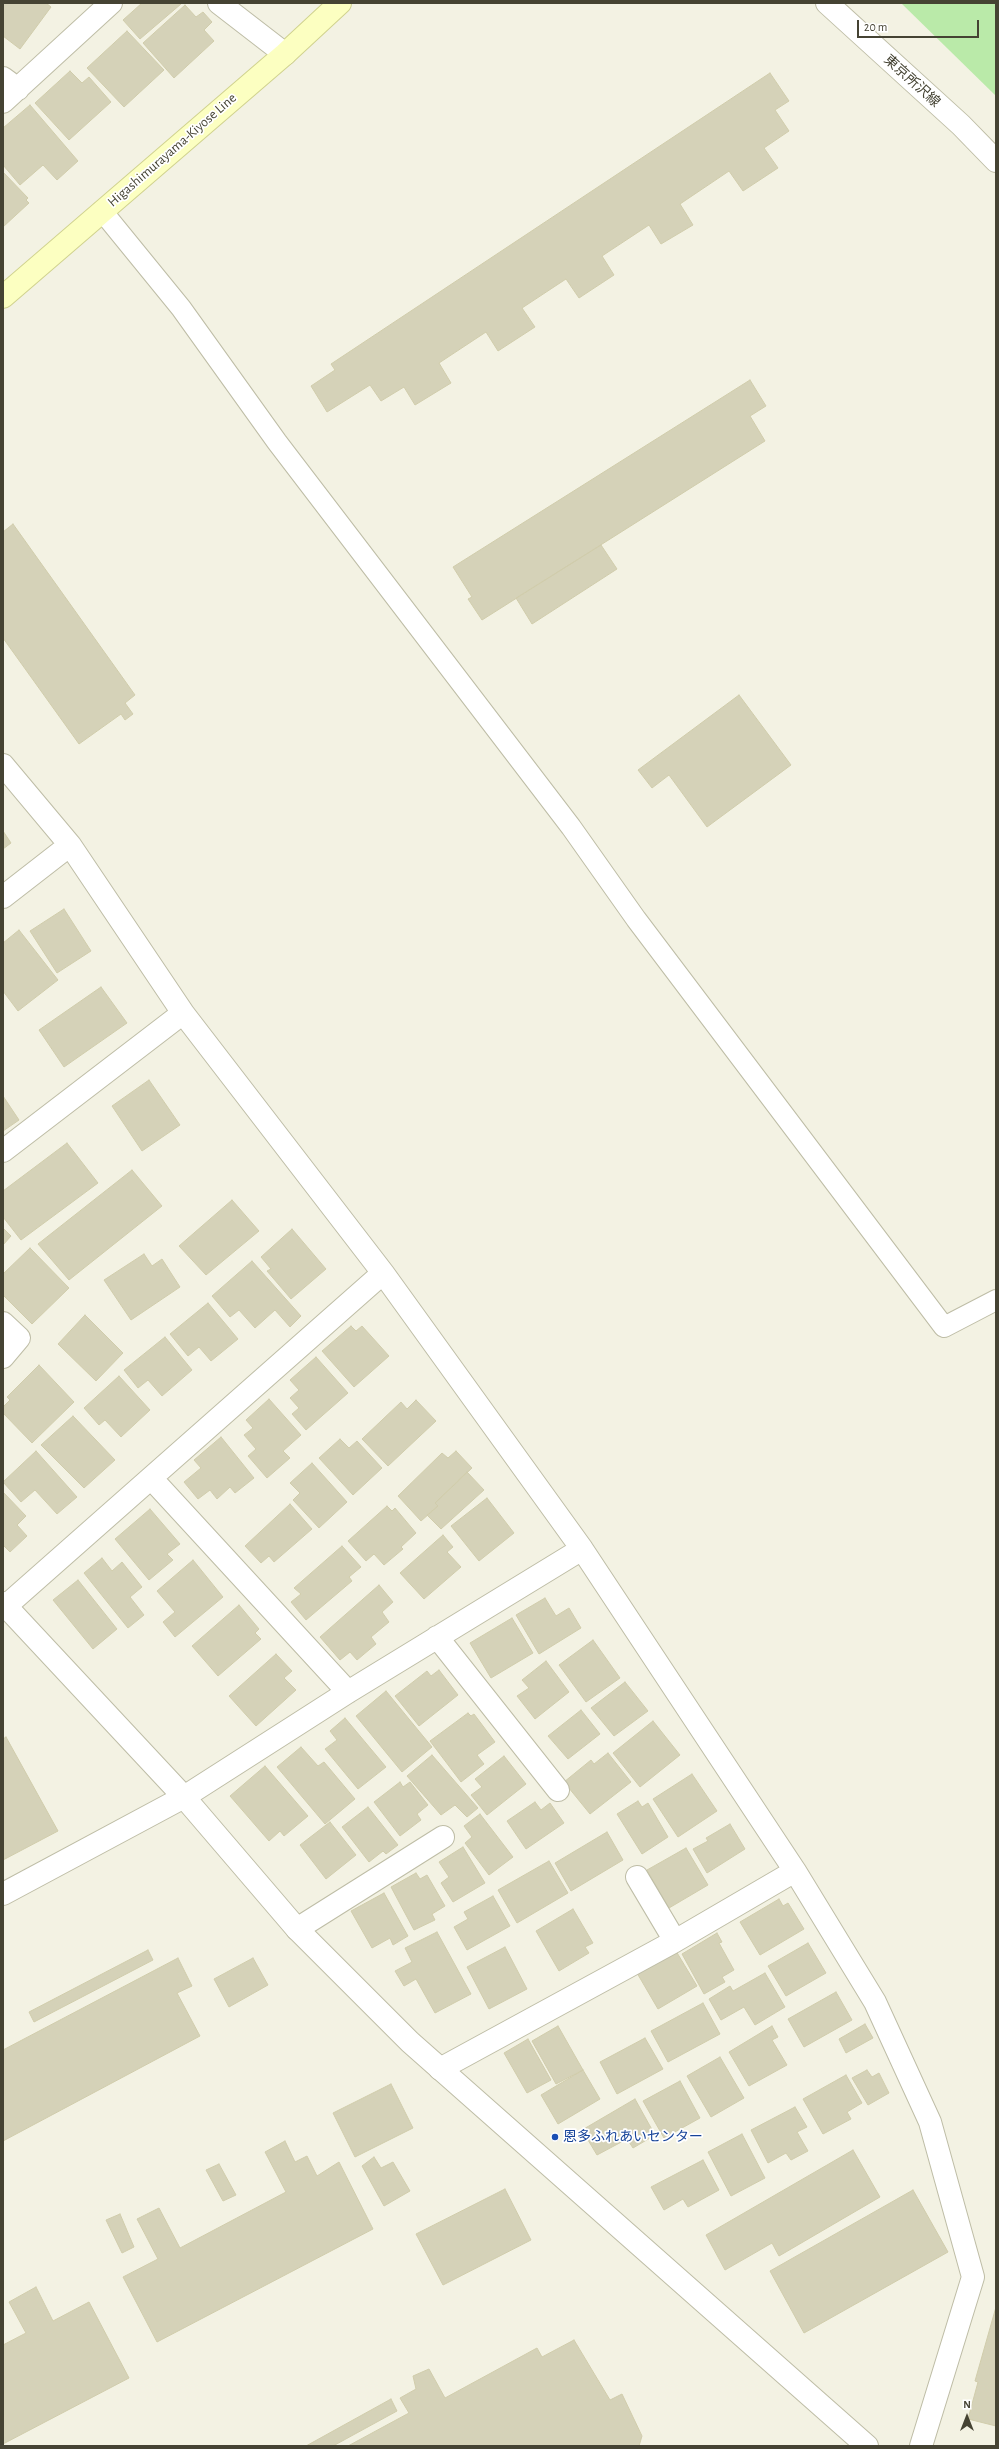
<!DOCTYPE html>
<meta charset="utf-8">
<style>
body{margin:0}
#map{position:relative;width:999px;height:2449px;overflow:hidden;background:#f3f2e3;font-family:"Alegreya Sans",sans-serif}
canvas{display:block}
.frame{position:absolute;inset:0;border:4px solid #454333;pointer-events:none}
.north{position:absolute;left:947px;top:2397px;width:40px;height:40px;-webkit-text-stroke:3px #fff;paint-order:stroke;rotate:0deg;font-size:11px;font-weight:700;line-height:16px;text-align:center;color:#454333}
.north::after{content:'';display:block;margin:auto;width:14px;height:18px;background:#454333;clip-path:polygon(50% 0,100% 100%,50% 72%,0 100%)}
.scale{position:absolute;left:857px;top:20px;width:122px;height:18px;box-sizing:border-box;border:2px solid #454333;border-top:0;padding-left:5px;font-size:12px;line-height:14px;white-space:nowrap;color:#454333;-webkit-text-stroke:3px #fff;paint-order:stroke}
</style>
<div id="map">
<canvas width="999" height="2449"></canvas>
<div class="frame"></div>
<div class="north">N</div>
<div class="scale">20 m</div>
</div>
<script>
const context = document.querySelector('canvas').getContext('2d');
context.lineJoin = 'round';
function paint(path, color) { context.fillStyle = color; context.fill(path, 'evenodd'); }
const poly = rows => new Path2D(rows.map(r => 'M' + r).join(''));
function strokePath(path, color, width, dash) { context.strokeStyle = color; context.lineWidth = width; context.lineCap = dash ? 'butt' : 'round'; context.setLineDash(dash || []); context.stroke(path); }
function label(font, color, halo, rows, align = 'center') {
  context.font = font + ' "Alegreya Sans","Noto Sans JP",sans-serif'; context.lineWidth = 3.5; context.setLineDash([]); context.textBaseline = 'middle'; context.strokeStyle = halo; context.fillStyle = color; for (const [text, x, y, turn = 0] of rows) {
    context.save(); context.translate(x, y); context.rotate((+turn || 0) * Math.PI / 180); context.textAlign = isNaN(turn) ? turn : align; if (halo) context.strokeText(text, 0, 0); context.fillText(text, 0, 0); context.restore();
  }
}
paint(poly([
 [901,3,996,3,996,96]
]), '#baeaa9');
const building = poly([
 [3,3,46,3,51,7,20,49,3,36,3,3],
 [142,3,180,3,181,4,140,39,123,20,142,3],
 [185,5,196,17,203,12,212,22,204,30,214,41,174,78,143,43,185,5],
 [127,31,164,70,124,107,87,68,127,31],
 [70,71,82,83,89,77,111,102,69,140,35,103,70,71],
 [770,73,789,101,775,110,789,131,764,148,778,168,743,191,729,171,680,204,693,225,661,244,649,225,602,256,614,275,579,298,566,279,522,308,535,327,498,351,486,332,439,363,451,383,415,405,404,387,381,401,370,385,327,412,311,386,335,370,331,364,770,73],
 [30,105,78,161,57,180,43,165,20,185,3,165,3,128,30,105],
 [3,172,28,198,26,200,29,203,3,227,3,172],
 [750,380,766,406,750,416,765,441,482,620,468,599,472,597,453,567,750,380],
 [13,524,135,695,125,703,133,714,125,720,121,714,79,744,3,638,3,532,13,524],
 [601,545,617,569,532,624,516,598,601,545],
 [739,695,791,765,707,827,669,775,652,788,638,770,739,695],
 [3,831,11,843,3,849,3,831],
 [64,909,91,951,57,973,30,931,64,909],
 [19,930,58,980,18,1011,3,991,3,943,19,930],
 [101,987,127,1023,64,1067,39,1030,101,987],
 [149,1080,180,1125,142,1151,112,1106,149,1080],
 [3,1096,19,1120,3,1131,3,1096],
 [67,1143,98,1183,21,1240,3,1217,3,1191,67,1143],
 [132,1170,162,1206,69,1280,38,1244,132,1170],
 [232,1200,259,1231,206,1275,179,1246,232,1200],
 [3,1228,11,1236,3,1245,3,1228],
 [292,1229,326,1269,291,1299,267,1271,271,1269,261,1257,292,1229],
 [30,1248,69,1288,32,1324,3,1295,3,1274,30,1248],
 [144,1254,152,1266,162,1259,180,1287,131,1320,104,1280,144,1254],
 [252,1261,301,1316,290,1327,275,1310,255,1328,239,1310,230,1317,212,1296,252,1261],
 [208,1303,238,1339,211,1361,199,1347,188,1356,170,1334,208,1303],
 [85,1315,123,1353,96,1381,58,1344,85,1315],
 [351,1326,356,1331,362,1326,389,1356,354,1387,322,1351,351,1326],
 [165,1337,192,1370,162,1396,148,1380,138,1388,124,1370,165,1337],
 [316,1357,348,1393,306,1430,292,1414,299,1408,290,1398,299,1390,290,1380,316,1357],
 [39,1365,74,1402,32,1443,3,1413,3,1407,10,1400,7,1397,39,1365],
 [119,1376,150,1410,121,1437,105,1420,99,1425,84,1408,119,1376],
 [269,1399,301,1435,283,1451,290,1458,267,1478,248,1456,256,1449,244,1435,253,1428,246,1420,269,1399],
 [416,1400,436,1421,388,1466,362,1439,401,1402,407,1409,416,1400],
 [73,1416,115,1460,84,1488,41,1445,73,1416],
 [221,1437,254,1478,235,1493,230,1487,217,1499,210,1490,198,1499,184,1482,201,1468,194,1460,221,1437],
 [340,1439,349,1448,357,1441,382,1468,353,1495,319,1458,340,1439],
 [36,1451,77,1497,57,1514,35,1490,21,1502,3,1482,36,1451],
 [456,1451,472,1468,435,1503,438,1506,421,1521,398,1496,442,1453,448,1458,456,1451],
 [312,1463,347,1502,319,1528,293,1500,300,1493,290,1483,312,1463],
 [467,1472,484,1490,441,1529,427,1515,438,1506,435,1503,467,1472],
 [3,1492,26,1516,17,1525,27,1536,10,1552,3,1545,3,1492],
 [487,1498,514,1533,479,1561,451,1526,487,1498],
 [290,1504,312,1529,274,1562,269,1556,261,1563,245,1546,290,1504],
 [387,1506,392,1511,395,1508,416,1533,401,1547,403,1549,384,1565,374,1554,366,1561,348,1541,387,1506],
 [150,1509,180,1544,167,1554,173,1560,149,1580,115,1539,150,1509],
 [443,1535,453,1547,447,1552,461,1567,424,1599,400,1573,443,1535],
 [342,1546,361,1567,349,1577,352,1581,306,1620,291,1602,301,1594,294,1588,342,1546],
 [102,1558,112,1571,122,1562,142,1587,130,1597,144,1615,128,1628,84,1573,102,1558],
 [193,1560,223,1597,175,1637,163,1622,175,1612,157,1591,193,1560],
 [78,1580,117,1629,93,1649,53,1600,78,1580],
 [379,1585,393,1602,382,1612,389,1622,371,1637,376,1644,357,1660,350,1652,340,1660,320,1637,379,1585],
 [545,1598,556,1616,569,1608,581,1628,539,1654,516,1615,545,1598],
 [239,1605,259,1629,255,1633,261,1639,218,1676,192,1646,239,1605],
 [512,1618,533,1653,491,1678,470,1643,512,1618],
 [593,1640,620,1678,586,1702,559,1665,593,1640],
 [276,1654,292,1671,284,1678,296,1690,256,1726,229,1696,276,1654],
 [546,1661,569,1692,535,1719,517,1696,529,1688,522,1680,546,1661],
 [439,1670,458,1695,419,1726,395,1696,427,1671,431,1676,439,1670],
 [625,1682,648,1711,614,1736,591,1708,625,1682],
 [386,1691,432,1747,402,1772,356,1716,386,1691],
 [581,1710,600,1734,568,1759,548,1736,581,1710],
 [468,1713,471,1716,474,1714,495,1742,477,1755,484,1764,461,1782,430,1741,468,1713],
 [345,1718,386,1767,358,1789,325,1749,337,1740,330,1731,345,1718],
 [653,1721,680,1755,640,1787,613,1753,653,1721],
 [6,1737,58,1831,3,1860,3,1739,6,1737],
 [301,1747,318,1766,324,1762,355,1799,325,1824,277,1767,301,1747],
 [608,1753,631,1782,590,1814,564,1782,591,1760,594,1764,608,1753],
 [432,1755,478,1808,467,1817,455,1805,441,1815,407,1776,432,1755],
 [504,1756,526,1784,487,1815,471,1795,482,1787,475,1779,504,1756],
 [265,1766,308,1816,284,1836,280,1831,269,1841,230,1796,265,1766],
 [692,1774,717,1811,678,1837,653,1799,692,1774],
 [400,1782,403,1787,410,1782,428,1805,417,1814,421,1820,400,1836,374,1802,400,1782],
 [638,1801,642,1807,648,1803,668,1837,642,1854,617,1814,638,1801],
 [535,1802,541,1810,550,1803,564,1823,526,1849,507,1821,535,1802],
 [368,1807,398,1845,386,1854,383,1851,369,1862,342,1827,368,1807],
 [480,1814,513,1857,489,1875,465,1843,472,1837,464,1826,480,1814],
 [330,1822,356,1855,326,1879,300,1845,330,1822],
 [730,1824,745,1849,707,1873,693,1849,708,1841,706,1838,730,1824],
 [607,1832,623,1860,571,1891,555,1863,607,1832],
 [463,1847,485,1883,453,1902,441,1883,449,1877,439,1862,463,1847],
 [686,1848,708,1885,669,1908,647,1870,686,1848],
 [549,1861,568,1893,517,1923,498,1890,549,1861],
 [416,1873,420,1879,427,1875,445,1906,432,1914,435,1920,414,1930,391,1887,416,1873],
 [384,1893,408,1936,393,1945,390,1938,372,1948,351,1911,384,1893],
 [493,1896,510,1926,467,1950,454,1927,468,1919,464,1912,493,1896],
 [779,1899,783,1906,788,1903,804,1929,760,1955,740,1922,779,1899],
 [573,1909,593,1943,585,1947,589,1953,559,1971,536,1931,573,1909],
 [437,1932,471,1994,435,2013,416,1979,404,1986,395,1971,412,1962,405,1948,437,1932],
 [717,1933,722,1942,719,1943,734,1970,722,1977,725,1982,704,1994,682,1954,717,1933],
 [808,1943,826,1973,786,1996,768,1966,808,1943],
 [505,1947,527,1989,489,2009,467,1967,505,1947],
 [148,1950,153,1960,34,2022,29,2012,148,1950],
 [676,1951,697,1986,658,2009,637,1973,676,1951],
 [178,1958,192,1986,177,1993,200,2036,3,2141,3,2050,178,1958],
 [253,1958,268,1985,229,2007,214,1979,253,1958],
 [765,1973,785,2007,755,2025,744,2007,721,2020,709,1999,730,1986,733,1991,765,1973],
 [836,1992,852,2020,804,2047,788,2019,836,1992],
 [703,2003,720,2034,668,2062,651,2031,703,2003],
 [865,2024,873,2038,846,2053,839,2039,865,2024],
 [558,2026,583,2070,556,2084,532,2041,558,2026],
 [772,2026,778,2037,772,2040,787,2065,749,2086,729,2052,772,2026],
 [645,2038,663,2069,617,2094,600,2062,645,2038],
 [528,2039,551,2080,527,2093,504,2053,528,2039],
 [720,2057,744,2098,711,2117,687,2076,720,2057],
 [583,2070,600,2099,558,2124,541,2095,583,2070],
 [867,2070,872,2077,879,2073,889,2093,868,2105,852,2078,867,2070],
 [846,2075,862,2103,847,2112,851,2119,823,2134,803,2099,846,2075],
 [680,2081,700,2118,664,2138,643,2101,680,2081],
 [391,2084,413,2128,355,2157,333,2113,391,2084],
 [635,2099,655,2135,633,2148,627,2139,597,2155,582,2130,635,2099],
 [795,2107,807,2127,797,2132,808,2151,791,2160,786,2153,768,2163,751,2130,795,2107],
 [742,2134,765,2178,731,2196,708,2152,742,2134],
 [285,2141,295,2162,307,2156,317,2176,339,2162,373,2229,157,2342,123,2277,158,2259,137,2219,159,2208,180,2248,286,2192,265,2152,285,2141],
 [853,2150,880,2197,779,2256,772,2243,725,2270,706,2235,853,2150],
 [374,2157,381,2168,393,2162,410,2191,384,2206,362,2166,374,2157],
 [703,2160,719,2190,688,2207,683,2199,664,2210,651,2187,703,2160],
 [219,2164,236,2195,223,2201,206,2170,219,2164],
 [505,2189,531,2240,443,2285,416,2234,505,2189],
 [913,2190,948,2252,804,2333,770,2271,913,2190],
 [120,2214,134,2247,122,2253,106,2220,120,2214],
 [36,2287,53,2321,89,2302,129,2378,3,2444,3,2345,26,2333,9,2302,36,2287],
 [996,2307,996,2426,968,2419,978,2382,975,2381,996,2307],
 [574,2340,610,2400,622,2394,642,2436,639,2446,348,2446,409,2413,400,2398,416,2389,413,2376,429,2369,445,2398,537,2348,542,2357,574,2340],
 [391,2399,397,2411,333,2446,306,2446,391,2399]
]);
paint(building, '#d5d2b8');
strokePath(building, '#d0ccab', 1);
const service = poly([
 [102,211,181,308,277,442,571,827,636,919,944,1327,996,1300]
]);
const minor = poly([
 [219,3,285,54],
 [3,78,18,89],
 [3,102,111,3],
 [3,765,70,845,183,1013,383,1273,582,1549,795,1871,875,2002,930,2122,973,2277,921,2446],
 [3,897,70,845],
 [3,1151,183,1013],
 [3,1323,19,1338,3,1357],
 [151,1478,348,1692],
 [6,1606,383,1273],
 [437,1637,558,1790],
 [637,1877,675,1941],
 [3,1894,184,1797,348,1692,582,1549],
 [297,1929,443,1837],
 [440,2069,675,1941,795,1871]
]);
const tertiary = poly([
 [827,3,961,125,996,161],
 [3,1603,184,1797,297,1929,410,2042,867,2446]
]);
const secondary = poly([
 [3,297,285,54,340,3]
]);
strokePath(service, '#bebda6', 22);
strokePath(minor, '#bebda6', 24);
strokePath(tertiary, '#bebda6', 24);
strokePath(secondary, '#d0d28e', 24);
strokePath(service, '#fff', 20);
strokePath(minor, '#fff', 22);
strokePath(tertiary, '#fff', 22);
strokePath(secondary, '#fcffc1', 22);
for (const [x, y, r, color] of [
 [555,2137,4,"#1a4fb4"]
]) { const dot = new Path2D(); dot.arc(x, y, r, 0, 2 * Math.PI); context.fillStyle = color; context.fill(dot); strokePath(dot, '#fff', 1.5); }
label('14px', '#454333', '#fff', [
 ["東京所沢線",912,81,42],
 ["Higashimurayama-Kiyose Line",172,150,-41]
]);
label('14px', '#164399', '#fff', [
 ["恩多ふれあいセンター",563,2137]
], 'left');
</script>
